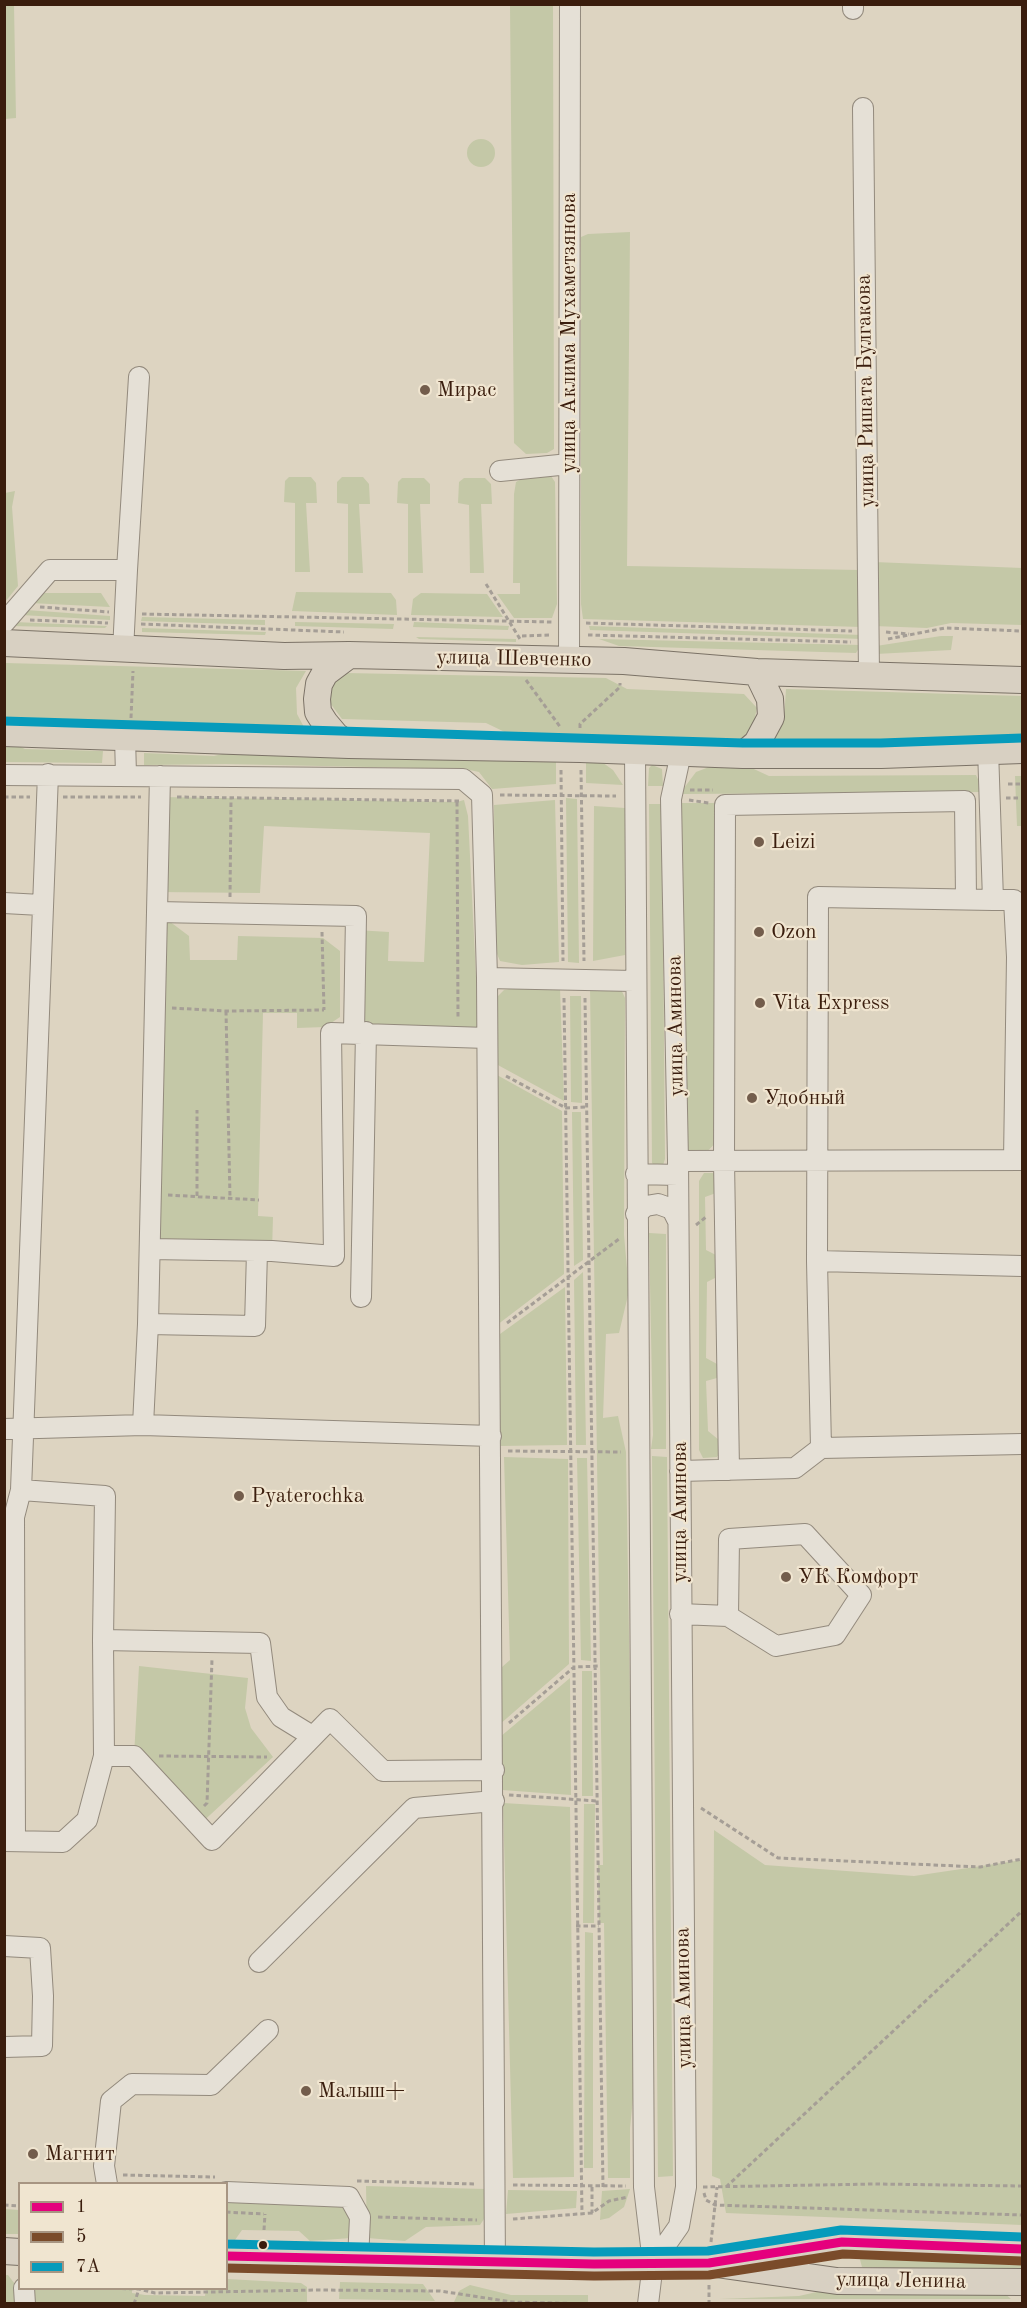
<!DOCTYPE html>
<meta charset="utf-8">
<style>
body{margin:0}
#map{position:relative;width:1027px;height:2308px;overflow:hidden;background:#ddd4c1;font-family:"Old Standard TT",serif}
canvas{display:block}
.frame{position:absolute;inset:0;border:6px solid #3a1d0d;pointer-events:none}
.legend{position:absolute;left:18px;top:2182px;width:210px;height:108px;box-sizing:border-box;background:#f0e5d0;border:2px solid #a79582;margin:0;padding:8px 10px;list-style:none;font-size:18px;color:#3a1d0d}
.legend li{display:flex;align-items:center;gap:12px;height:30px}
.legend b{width:30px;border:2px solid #a79582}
</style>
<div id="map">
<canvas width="1027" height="2308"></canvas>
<div class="frame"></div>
<ul class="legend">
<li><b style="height:8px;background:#e5007d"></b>1</li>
<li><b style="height:8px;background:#7a4b2a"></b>5</li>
<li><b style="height:8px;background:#069bbb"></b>7А</li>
</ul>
</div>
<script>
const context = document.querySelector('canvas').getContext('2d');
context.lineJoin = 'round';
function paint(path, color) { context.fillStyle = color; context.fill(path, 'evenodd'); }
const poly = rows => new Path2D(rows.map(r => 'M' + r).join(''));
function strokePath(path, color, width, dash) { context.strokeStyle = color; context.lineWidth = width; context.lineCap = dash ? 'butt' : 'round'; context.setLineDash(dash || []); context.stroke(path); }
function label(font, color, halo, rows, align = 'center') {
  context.font = font + ' "Old Standard TT",serif'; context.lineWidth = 4.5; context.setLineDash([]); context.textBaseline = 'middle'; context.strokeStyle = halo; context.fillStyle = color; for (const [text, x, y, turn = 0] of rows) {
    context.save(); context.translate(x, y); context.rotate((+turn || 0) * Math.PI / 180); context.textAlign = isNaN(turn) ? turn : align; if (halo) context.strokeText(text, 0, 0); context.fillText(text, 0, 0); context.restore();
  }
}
paint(poly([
 [5,4,14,5,16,118,5,119],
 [510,5,553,5,554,449,547,453,526,454,514,443],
 '467 153a14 14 0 1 1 28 0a14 14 0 1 1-28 0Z',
 [630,232,627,566,861,570,862,627,583,619,581,604,581,237,588,234],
 [534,472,551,476,555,482,557,604,552,618,514,618,497,594,520,594,520,583,513,583,514,494,516,482],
 [289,477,311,477,316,483,317,503,306,503,310,572,295,572,295,503,284,502,285,481],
 [342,477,363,477,369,484,370,504,359,504,363,573,348,573,348,504,337,503,337,482],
 [402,478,424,478,430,484,430,504,420,504,423,573,408,573,408,504,397,503,398,482],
 [464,478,485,478,491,484,492,504,481,504,484,573,470,573,469,505,458,503,459,482],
 [15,491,12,507,18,586,5,602,5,493],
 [874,562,1022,568,1022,625,951,623,927,628,874,626],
 [296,592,391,593,396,600,397,615,292,611],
 [40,593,101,593,110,607,30,603],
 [421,593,487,594,503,617,411,615,413,599],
 [26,610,110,616,110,620,21,615],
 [142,617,265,620,265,625,141,621],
 [14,622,107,626,105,628,10,626],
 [295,622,394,624,393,629,295,626],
 [414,622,509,626,508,630,413,627],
 [589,626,863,635,862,639,590,630],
 [142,628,266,632,265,635,142,632],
 [941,636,953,636,951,650,876,654,876,646],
 [416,637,516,639,516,642,419,639],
 [599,639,861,645,856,653,619,646],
 [5,663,306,671,296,688,297,714,305,729,5,718],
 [345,673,606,678,627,689,744,694,757,708,753,726,740,740,511,735,486,723,342,719,330,703,333,682],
 [786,689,1022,696,1022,742,774,741,784,720],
 [5,740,25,749,103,751,102,763,5,762],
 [244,749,556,760,556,784,492,789,479,772,465,769,226,764,144,765,144,753,214,756],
 [586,760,599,760,613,770,623,785,586,783],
 [717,764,743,764,769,776,976,775,984,792,683,794,684,788,696,772],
 [652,765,662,769,663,786,648,786,649,768],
 [1015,776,1022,776,1022,826,1017,826],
 [160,797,457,802,464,800,468,816,479,1037,354,1032,356,930,389,932,388,961,424,962,430,833,264,826,260,893,157,892],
 [566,798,577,799,579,963,568,962],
 [555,800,559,962,522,965,500,961,495,949,494,805],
 [681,803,721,803,718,1140,705,1154,686,1153],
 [649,804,662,804,665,1159,663,1165,655,1166,652,1163],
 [594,806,625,808,625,955,593,961],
 [157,912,189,936,190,960,237,960,238,936,323,938,340,951,340,1017,325,1027,297,1028,297,1013,263,1013,258,1216,273,1217,272,1251,150,1249],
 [525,986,560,988,564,1101,496,1064,498,996,504,990],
 [590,987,620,987,625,998,624,1235,629,1291,619,1333,606,1334,603,1418,618,1416,626,1452,636,2069,630,2128,630,2178,608,2178,604,1923,599,1923,598,1865,603,1865],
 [570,996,581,996,582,1103,571,1102],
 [497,1075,562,1111,564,1274,497,1325],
 [572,1112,581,1112,583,1260,574,1266],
 [704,1173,716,1173,716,1193,705,1197,706,1250,716,1255,717,1277,707,1282,706,1358,717,1364,717,1378,706,1381,708,1431,719,1440,719,1454,717,1457,703,1458,699,1450,699,1181],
 [649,1233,666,1234,666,1449,651,1449,653,1435],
 [583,1272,586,1445,576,1445,574,1280],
 [565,1287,567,1445,500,1446,500,1334],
 [652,1456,667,1457,673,2176,658,2177],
 [504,1457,568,1459,569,1664,499,1725,502,1667,510,1660],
 [577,1458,587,1458,591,1661,581,1660],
 [139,1666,248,1678,245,1708,251,1728,273,1757,198,1826,134,1756],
 [582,1671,592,1671,593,1796,582,1796],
 [570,1678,571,1795,502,1790,500,1737],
 [503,1803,570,1807,574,2177,513,2178],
 [584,1804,595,1804,594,1923,583,1923],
 [714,1830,765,1865,914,1876,1022,1860,1022,2225,726,2213,720,2179,712,2176],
 [693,1834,696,2099,692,2079],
 [585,1932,593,1933,593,2168,584,2168],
 [366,2186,486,2189,488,2213,480,2225,426,2227,405,2241,367,2238],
 [630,2189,624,2207,609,2218,600,2220,602,2191],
 [508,2190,577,2191,576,2208,506,2214],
 [227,2198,347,2203,352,2211,351,2238,310,2241,299,2231,242,2230,235,2240,227,2239],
 [5,2209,19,2210,19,2234,5,2234],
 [858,2252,1022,2256,1022,2271,862,2267],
 [5,2275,8,2275,18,2288,18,2303,5,2304],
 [227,2279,301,2283,307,2287,307,2303,35,2303,35,2289,132,2288,132,2293,145,2295,205,2296,206,2289,226,2288],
 [340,2282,423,2284,435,2301,339,2299],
 [470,2285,511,2295,588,2295,588,2303,454,2302,459,2291],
 [1001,2290,1011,2299,719,2299,799,2296,821,2291]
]), '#c4c8a7');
const minor = poly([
 [853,9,853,4],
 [863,108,869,674],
 [500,471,569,464],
 [127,570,139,377],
 [4,623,50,570,127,570,123,651],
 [569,661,570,4],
 [125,737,126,775],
 [988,749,993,900,1014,900,1017,957,1014,1160],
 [635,751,644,2187,653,2263,648,2304],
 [4,775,463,779,482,795,487,978,495,2263],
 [160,776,157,912,356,916,354,1032],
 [993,900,818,897,817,1261,1022,1266],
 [4,903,41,905],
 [487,978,634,981],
 [678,1161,1022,1160],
 [636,1174,678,1175],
 [636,1214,646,1206,658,1204,672,1209,678,1221],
 [150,1249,272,1251,334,1256,331,1033,487,1038],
 [817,1261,821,1448,1022,1444],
 [361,1297,366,1032],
 [148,1324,255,1326,257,1251],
 [143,1425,491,1436],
 [4,1429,143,1425,148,1324,157,912],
 [729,1470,724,1161,725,805,965,801,966,899],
 [680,1471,795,1468,821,1448],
 [21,1490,105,1496,103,1640],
 [680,1614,728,1616,776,1646,835,1635,861,1595,805,1534,729,1539,728,1616],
 [104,1756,103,1640,260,1643,267,1697,281,1717,312,1736],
 [4,1841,63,1842,87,1820,104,1756,134,1756,212,1840,330,1719,383,1771,494,1770],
 [15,1841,14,1517,21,1490,48,774],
 [4,1946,40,1948,43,1996,42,2046,4,2047],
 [259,1962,414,1808,494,1801],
 [107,2184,104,2166,111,2101,132,2084,211,2085,268,2030],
 [226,2192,349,2197,360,2217,358,2260],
 [653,2263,679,2226,686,2187,678,1161,671,799,681,753],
 [24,2288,25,2304]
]);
const major = poly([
 [4,643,284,656,349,655,624,661,757,672,1022,680],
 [349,655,325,673,319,684,317,699,318,712,325,723,336,736,349,745],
 [4,733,349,745,580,749,743,755,881,755,1022,750],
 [743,755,757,743,771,717,770,699,757,672],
 [4,2251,20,2252],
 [226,2256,438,2262,709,2263,837,2281,1022,2282],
 [736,2259,842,2242,1022,2249]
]);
strokePath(minor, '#938a7d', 22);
strokePath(major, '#7b7266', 28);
strokePath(poly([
 [486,584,520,639],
 [40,607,109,612],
 [142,614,552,622],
 [30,620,108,623],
 [586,623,852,631],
 [141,624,344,632],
 [886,632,909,634],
 [588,635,851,642],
 [522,636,551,635],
 [888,639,945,628,1022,631],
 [526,680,561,728],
 [131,718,133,671],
 [580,728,580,724,620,687,620,683],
 [561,770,563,961],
 [581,770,584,961],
 [1008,784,1022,784],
 [690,790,713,790],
 [500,795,616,796],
 [4,797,30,797],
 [63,797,141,797],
 [177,797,461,801],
 [1006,798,1022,798],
 [689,800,709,803],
 [457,802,458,1019],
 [230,897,231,799],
 [322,932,324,1010],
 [564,998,582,2214],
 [585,998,603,2187],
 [172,1008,226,1011,324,1010],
 [226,1011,230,1198],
 [506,1076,566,1108,586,1107],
 [168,1195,259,1200],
 [197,1196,197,1110],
 [696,1225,706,1217],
 [507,1323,619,1239],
 [508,1451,621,1452],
 [509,1723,574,1667,600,1666],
 [159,1756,267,1757],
 [509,1795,597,1801],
 [204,1806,207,1803,212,1659],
 [701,1808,778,1858,980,1867,1022,1859],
 [576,1926,599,1926],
 [123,2175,215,2177],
 [357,2181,476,2184],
 [513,2185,626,2186],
 [592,2187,592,2213],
 [703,2187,875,2184,1022,2186],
 [726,2187,1022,1911],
 [704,2193,706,2200,715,2205,1022,2215],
 [4,2205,20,2206],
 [226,2212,264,2214],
 [378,2217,477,2220],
 [513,2219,592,2213,609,2201,628,2197],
 [264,2230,265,2214],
 [711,2242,717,2187],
 [709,2285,709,2304],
 [99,2288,139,2289,155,2293,319,2290,440,2291,512,2302,595,2304],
 [134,2304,139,2289]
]), '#a59e96', 3, [4.5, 3]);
strokePath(minor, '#e5e0d6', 20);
strokePath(major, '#d8d0c2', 26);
strokePath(poly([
 [226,2256,594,2264,709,2263,842,2242,1022,2249]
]), '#e5007d', 9);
strokePath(poly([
 [226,2268,594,2276,709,2275,843,2254,1022,2261]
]), '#7a4b2a', 9);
strokePath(poly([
 [4,721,743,743,881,743,1022,738],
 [226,2244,594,2252,708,2251,841,2230,1022,2237]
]), '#069bbb', 9);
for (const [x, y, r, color] of [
 [425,390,6,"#735d4c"],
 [759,842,6,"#735d4c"],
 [759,932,6,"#735d4c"],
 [760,1003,6,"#735d4c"],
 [752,1098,6,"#735d4c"],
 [239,1496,6,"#735d4c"],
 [786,1577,6,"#735d4c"],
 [306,2091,6,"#735d4c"],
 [33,2154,6,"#735d4c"],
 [263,2245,5,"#3a1d0d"]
]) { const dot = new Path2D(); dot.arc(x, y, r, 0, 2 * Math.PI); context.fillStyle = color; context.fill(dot); strokePath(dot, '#f0e5d0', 2); }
label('21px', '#3a1d0d', '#f0e5d0', [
 ["улица Аклима Мухаметзянова",569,333,-90],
 ["улица Ришата Булгакова",866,391,-91],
 ["улица Шевченко",514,659,1],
 ["улица Аминова",676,1026,-91],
 ["улица Аминова",680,1512,-90],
 ["улица Аминова",684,1998,-91],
 ["улица Ленина",901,2281,1]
]);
label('21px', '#3a1d0d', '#f0e5d0', [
 ["Мирас",437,390],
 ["Leizi",771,842],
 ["Ozon",771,932],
 ["Vita Express",772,1003],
 ["Удобный",764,1098],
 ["Pyaterochka",251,1496],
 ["УК Комфорт",798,1577],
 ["Малыш+",318,2091],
 ["Магнит",45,2154]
], 'left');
</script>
